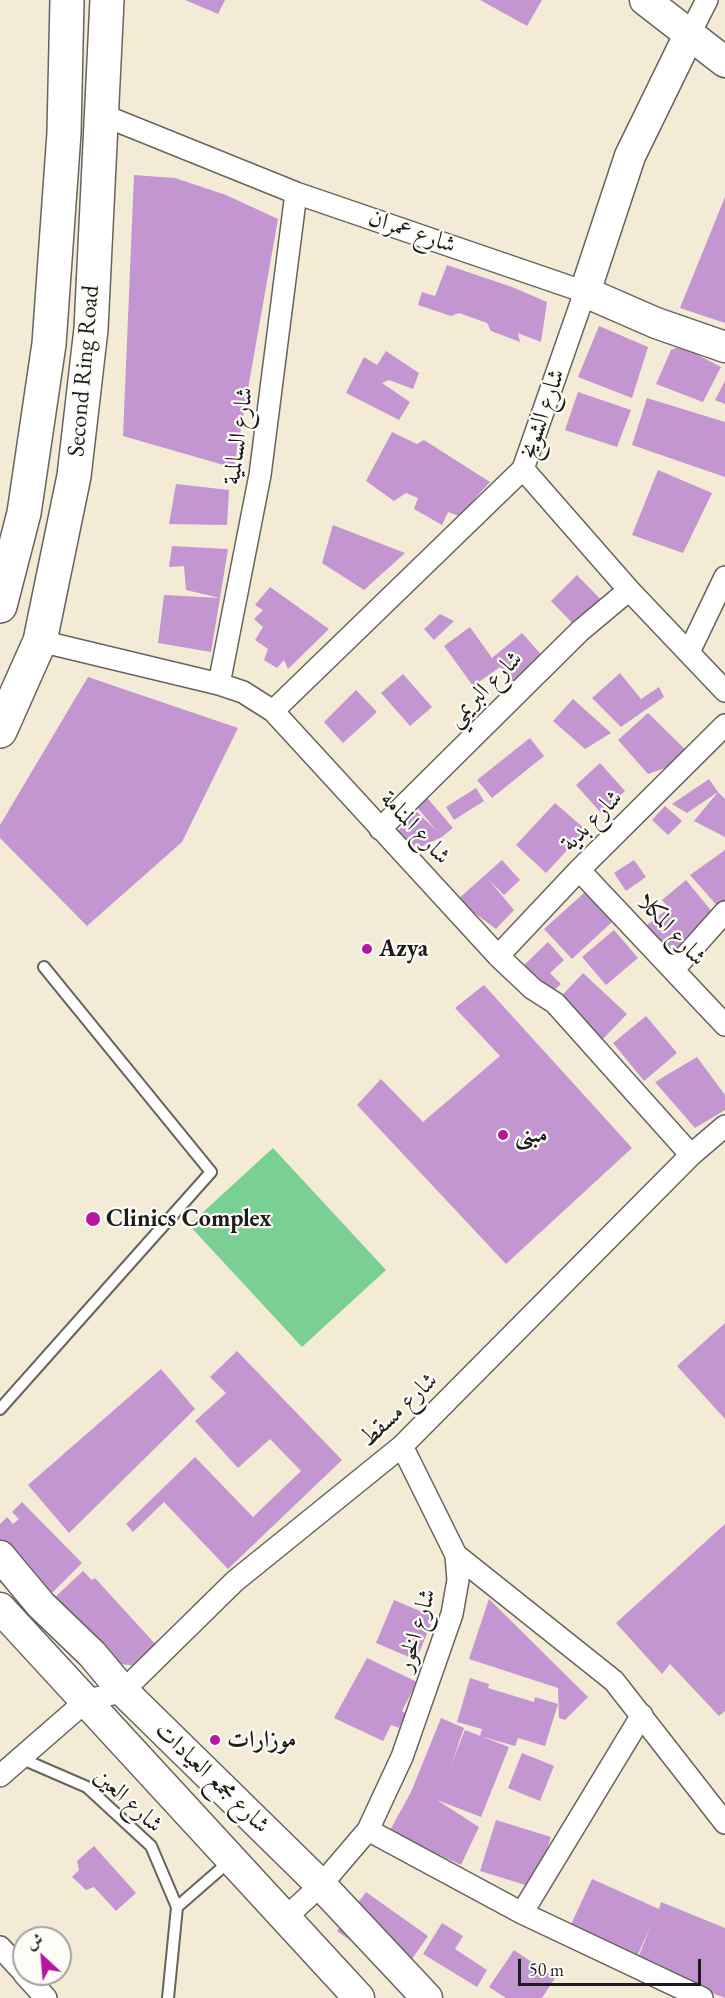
<!DOCTYPE html>
<meta charset="utf-8">
<style>
body{margin:0}
#map{position:relative;width:725px;height:1998px;overflow:hidden;background:#f3ebd6;font-family:"EB Garamond",Amiri,serif}
canvas{display:block}
.north{position:absolute;left:12px;top:1926px;width:60px;height:60px;box-sizing:border-box;background:#fdfcf7;border:2px solid #a3a29f;border-radius:50%;rotate:334deg;font-size:16px;font-weight:700;line-height:24px;text-align:center;color:#1c1c1c}
.north::after{content:'';display:block;margin:auto;width:21px;height:27px;background:#b5179e;clip-path:polygon(50% 0,100% 100%,50% 72%,0 100%)}
.scale{position:absolute;left:518px;top:1959px;width:183px;height:27px;box-sizing:border-box;border:3px solid #1c1c1c;border-top:0;padding-left:8px;font-size:18px;line-height:21px;white-space:nowrap;color:#1c1c1c;-webkit-text-stroke:4px #fdfcf7;paint-order:stroke}
</style>
<div id="map">
<canvas width="725" height="1998"></canvas>
<div class="north">ش</div>
<div class="scale">50 m</div>
</div>
<script>
const context = document.querySelector('canvas').getContext('2d');
context.lineJoin = 'round';
function paint(path, color) { context.fillStyle = color; context.fill(path, 'evenodd'); }
const poly = rows => new Path2D(rows.map(r => 'M' + r).join(''));
function strokePath(path, color, width, dash) { context.strokeStyle = color; context.lineWidth = width; context.lineCap = dash ? 'butt' : 'round'; context.setLineDash(dash || []); context.stroke(path); }
function label(font, color, halo, rows, align = 'center') {
  context.font = font + ' "EB Garamond",Amiri,serif'; context.lineWidth = 4.5; context.setLineDash([]); context.textBaseline = 'middle'; context.strokeStyle = halo; context.fillStyle = color; for (const [text, x, y, turn = 0] of rows) {
    context.save(); context.translate(x, y); context.rotate((+turn || 0) * Math.PI / 180); context.textAlign = isNaN(turn) ? turn : align; if (halo) context.strokeText(text, 0, 0); context.fillText(text, 0, 0); context.restore();
  }
}
paint(poly([
 [273,1148,386,1270,302,1347,189,1225]
]), '#7acf93');
paint(poly([
 [185,0,225,0,218,14],
 [480,0,542,0,527,26],
 [134,175,175,178,226,195,278,219,234,468,123,436],
 [725,197,725,323,680,308],
 [447,265,512,287,547,302,541,342,518,333,520,342,491,331,487,323,459,313,451,316,418,305,422,292,435,296],
 [599,326,648,347,632,398,578,377],
 [681,346,721,367,703,402,656,384,671,350],
 [386,351,419,373,413,389,389,380,382,383,410,402,399,420,346,393,364,357,377,365],
 [725,381,725,404,715,400],
 [578,392,631,410,617,447,565,430],
 [647,398,725,422,725,477,632,445],
 [392,432,417,444,424,440,490,482,459,516,448,512,442,525,414,509,418,498,406,493,394,501,366,481],
 [658,470,712,493,683,553,632,535],
 [176,484,229,490,227,525,169,524],
 [333,525,405,553,364,590,322,563],
 [172,546,228,549,220,598,186,590,184,566,169,567],
 [577,575,607,606,580,631,551,601],
 [270,587,329,629,288,669,284,660,277,668,264,660,268,649,255,640,263,627,254,619,263,610,255,605],
 [164,595,220,598,211,652,158,643],
 [440,614,454,621,434,640,424,629],
 [470,627,492,658,522,633,546,660,516,686,500,667,473,686,444,646],
 [620,673,641,699,659,687,664,697,621,727,592,698],
 [403,674,432,707,410,726,381,693],
 [88,677,238,728,182,842,87,926,0,838,0,825],
 [356,690,377,712,343,743,324,722],
 [573,699,611,733,585,749,553,721],
 [648,713,694,758,648,774,618,740],
 [530,738,544,756,492,798,477,780],
 [600,763,625,791,601,813,576,785],
 [709,779,718,792,687,813,672,804],
 [476,788,484,801,454,820,446,807],
 [718,792,725,799,725,837,694,821],
 [423,793,453,828,442,837,414,850,396,833,417,812,436,830,410,799],
 [555,803,586,830,546,873,516,845],
 [665,806,682,821,668,835,652,820],
 [725,850,725,904,720,909,690,875],
 [502,860,520,880,504,895,488,879,514,910,496,929,457,900],
 [634,860,646,877,626,891,614,873],
 [686,880,718,919,674,961,647,925,669,908,662,900],
 [585,892,612,922,572,959,544,929],
 [614,930,638,958,606,985,582,957],
 [548,942,564,960,550,973,561,984,546,997,520,969],
 [583,973,627,1014,598,1044,555,1003],
 [484,985,632,1148,506,1264,357,1105,381,1079,423,1122,500,1056,455,1008],
 [646,1016,677,1053,644,1081,613,1043],
 [697,1057,725,1095,725,1110,695,1128,655,1082],
 [725,1323,725,1419,677,1366],
 [237,1351,342,1460,228,1569,164,1502,133,1532,126,1524,195,1457,253,1517,301,1471,270,1439,238,1468,195,1421,226,1393,210,1377],
 [161,1369,195,1409,69,1533,28,1485],
 [22,1502,82,1563,49,1596,0,1545,0,1524,7,1517,13,1524,19,1519,12,1512],
 [725,1524,725,1711,719,1716,670,1664,662,1674,616,1623],
 [83,1571,92,1580,95,1578,158,1647,137,1666,112,1663,53,1599],
 [489,1599,588,1697,565,1720,559,1718,558,1688,469,1659],
 [394,1600,434,1617,416,1660,376,1643],
 [367,1658,417,1682,402,1711,406,1714,399,1728,391,1725,383,1741,334,1718],
 [470,1678,489,1684,488,1688,534,1702,535,1697,558,1704,545,1746,518,1738,515,1746,480,1736,482,1729,457,1722],
 [441,1718,464,1728,451,1765,465,1730,509,1747,481,1817,437,1800,479,1827,461,1865,389,1832,411,1792],
 [522,1753,554,1766,540,1801,508,1788],
 [496,1820,551,1837,535,1888,480,1871],
 [94,1846,136,1893,116,1911,94,1887,86,1890,72,1877,79,1870,77,1861],
 [592,1879,659,1909,661,1902,725,1928,725,1998,636,1963,651,1925,629,1974,562,1944],
 [366,1892,428,1936,400,1976,337,1931],
 [442,1923,463,1936,455,1949,487,1970,477,1987,423,1954],
 [514,1950,555,1978,542,1998,506,1998,489,1987]
]), '#c396d2');
const service = poly([
 [0,1409,211,1172,44,967],
 [20,1758,87,1787,151,1846,177,1907],
 [168,1998,177,1907,231,1860]
]);
const minor = poly([
 [689,35,707,0],
 [100,114,296,193,585,292,523,469,273,711],
 [523,469,629,590,725,691],
 [40,641,219,684,243,692,273,711,498,956,533,989,555,1003,691,1155],
 [689,652,725,577],
 [219,684,260,475,296,193],
 [380,829,580,631,629,590],
 [579,870,725,1025],
 [498,956,579,870,725,725],
 [674,969,725,912],
 [402,1446,456,1555,458,1580,452,1614,402,1757,368,1830,522,1913,702,1998],
 [456,1555,614,1681,725,1823],
 [0,1776,86,1701,123,1691,235,1581,402,1446,691,1155,725,1126],
 [522,1913,642,1715],
 [285,1918,321,1885,368,1830],
 [0,1947,24,1973],
 [24,1974,46,1998]
]);
const secondary = poly([
 [645,0,725,62],
 [689,35,630,156,585,292,656,323,725,347],
 [0,1556,41,1605,92,1654,123,1691,321,1885,427,1998],
 [0,1608,359,1998]
]);
const primary = poly([
 [0,606,24,513,49,344,64,133,67,0],
 [0,731,40,641,74,476,91,329,107,0]
]);
strokePath(service, '#67645d', 14);
strokePath(minor, '#67645d', 24);
strokePath(secondary, '#67645d', 33);
strokePath(primary, '#67645d', 36);
strokePath(service, '#fff', 10);
strokePath(minor, '#fff', 21);
strokePath(secondary, '#fff', 30);
strokePath(primary, '#fff', 33);
for (const [x, y, r, color] of [
 [367,949,6,"#b5179e"],
 [503,1135,6,"#b5179e"],
 [93,1219,8,"#b5179e"],
 [215,1740,6,"#b5179e"]
]) { const dot = new Path2D(); dot.arc(x, y, r, 0, 2 * Math.PI); context.fillStyle = color; context.fill(dot); strokePath(dot, '#fdfcf7', 2); }
label('24px', '#1c1c1c', '#fdfcf7', [
 ["شارع عمران",412,232,19],
 ["Second Ring Road",84,371,-85],
 ["شارع الشويخ",543,414,-71],
 ["شارع السالمية",239,436,-82],
 ["شارع البريمي",485,689,-45],
 ["شارع بدية",592,821,-45],
 ["شارع المنامة",415,828,47],
 ["شارع المكلا",671,930,47],
 ["شارع مسقط",399,1410,-43],
 ["شارع الخور",417,1630,-73],
 ["شارع مجمع العيادات",212,1778,44],
 ["شارع العين",128,1801,42]
]);
label('bold 24px', '#1c1c1c', '#fdfcf7', [
 ["Azya",379,949],
 ["مبنى",515,1135],
 ["Clinics Complex",106,1219],
 ["موزارات",227,1740]
], 'left');
</script>
